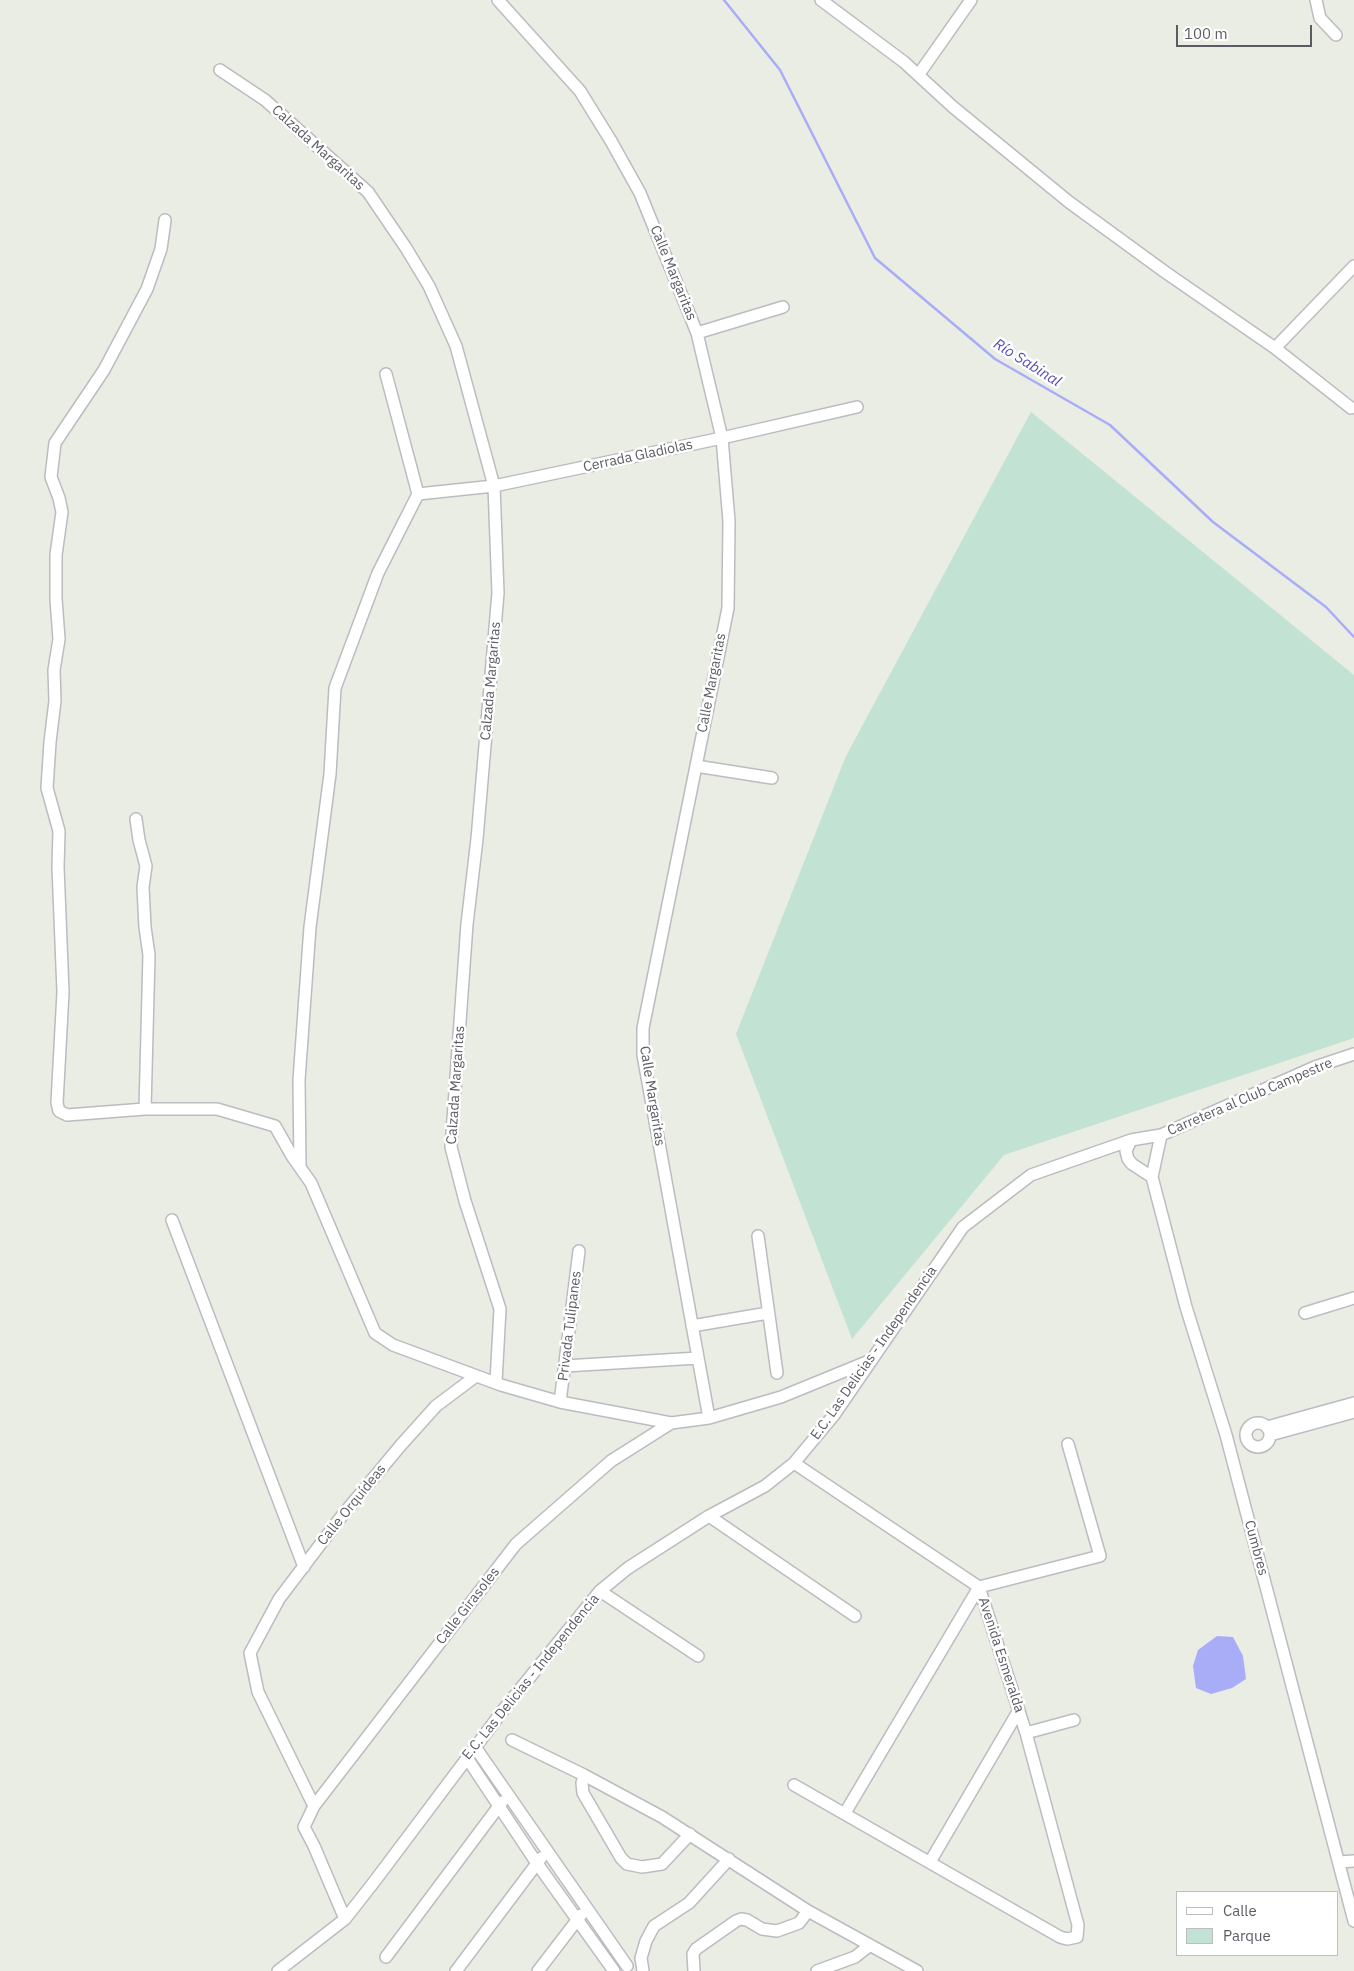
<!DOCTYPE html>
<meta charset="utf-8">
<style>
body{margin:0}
#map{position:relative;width:1354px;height:1971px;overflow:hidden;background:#eaede3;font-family:"IBM Plex Sans",sans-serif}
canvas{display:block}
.legend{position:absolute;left:1176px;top:1891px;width:162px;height:65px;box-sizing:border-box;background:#fff;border:1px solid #bebdc1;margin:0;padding:6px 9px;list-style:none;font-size:15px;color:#5c5b63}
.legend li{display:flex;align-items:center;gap:10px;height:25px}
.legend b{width:25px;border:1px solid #bebdc1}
.scale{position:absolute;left:1176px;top:25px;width:136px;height:22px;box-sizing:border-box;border:2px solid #5c5b63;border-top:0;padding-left:6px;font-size:15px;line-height:18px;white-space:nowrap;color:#5c5b63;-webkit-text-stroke:4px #fff;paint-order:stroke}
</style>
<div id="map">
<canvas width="1354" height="1971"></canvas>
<ul class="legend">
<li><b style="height:6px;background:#fff"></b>Calle</li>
<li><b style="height:14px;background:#c2e2d3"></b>Parque</li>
</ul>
<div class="scale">100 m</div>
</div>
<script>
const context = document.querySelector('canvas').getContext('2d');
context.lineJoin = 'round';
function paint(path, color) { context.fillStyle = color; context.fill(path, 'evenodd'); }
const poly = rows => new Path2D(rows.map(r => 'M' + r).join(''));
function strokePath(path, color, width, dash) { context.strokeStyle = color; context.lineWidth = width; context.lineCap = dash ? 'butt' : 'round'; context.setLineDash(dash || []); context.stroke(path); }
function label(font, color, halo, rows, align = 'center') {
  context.font = font + ' "IBM Plex Sans",sans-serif'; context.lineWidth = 5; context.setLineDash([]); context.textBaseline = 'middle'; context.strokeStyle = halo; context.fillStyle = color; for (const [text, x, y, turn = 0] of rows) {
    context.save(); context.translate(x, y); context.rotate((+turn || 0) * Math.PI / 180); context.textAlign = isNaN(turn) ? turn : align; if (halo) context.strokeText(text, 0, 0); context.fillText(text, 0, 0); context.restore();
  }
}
paint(poly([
 [1031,412,1354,675,1354,1038,1004,1155,852,1339,736,1034,846,756]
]), '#c2e2d3');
paint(poly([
 [1217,1636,1233,1637,1243,1656,1246,1679,1232,1688,1211,1694,1196,1688,1193,1666,1198,1650]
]), '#a9acf7');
strokePath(poly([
 [724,0,780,70,875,258,995,359,1110,425,1213,522,1326,607,1354,637]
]), '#a9acf7', 2.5);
const minor = poly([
 [498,0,580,91,611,141,640,193,697,333,722,438,729,521,728,608,643,1028,643,1055,709,1418],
 [821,0,904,62,953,107,1069,202,1165,272,1275,348,1351,408],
 [1316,0,1320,18,1336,35],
 [220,70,265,100,368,192,406,248,429,286,456,346,494,486,498,593,477,839,467,924,451,1147,465,1201,500,1309,496,1382],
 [919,74,971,0],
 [165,220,161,249,147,289,104,370,55,443,51,477,59,498,62,512,56,555,56,599,59,639,54,670,55,701,50,742,47,788,59,831,58,867,63,992,57,1103,59,1111,67,1115,145,1109,217,1109,275,1126,292,1156,311,1183,375,1333,393,1345,501,1385,560,1402,671,1423,709,1418,781,1397,869,1361],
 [697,333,783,307],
 [1275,348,1354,266],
 [418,494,494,486,722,438,857,407],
 [696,766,772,778],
 [136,819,139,840,146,866,143,887,145,927,149,955,145,1109],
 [1161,1135,1152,1177,1186,1307,1226,1435,1354,1921],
 [1131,1140,1126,1151,1128,1159,1132,1164,1152,1177],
 [300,1167,299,1080,310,927,330,774,335,688,378,573,418,494,386,374],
 [172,1220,304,1567],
 [758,1236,777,1373],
 [1305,1313,1354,1298],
 [692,1326,768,1313],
 [565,1366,698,1358],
 [560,1402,579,1251],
 '1246 1435a12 12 0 1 1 24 0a12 12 0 1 1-24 0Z',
 [1267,1427,1354,1403],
 [1270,1435,1354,1412],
 [794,1463,979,1587,1026,1733,1078,1925,1077,1937,1067,1939,1060,1937,794,1785],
 [709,1516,855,1616],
 [600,1591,698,1656],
 [1026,1733,1074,1720],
 [512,1740,584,1775,662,1817,808,1911,917,1971],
 [475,1747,627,1966],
 [467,1758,536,1862,614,1971],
 [584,1775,582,1783,583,1793,621,1858,627,1864,642,1867,662,1864,690,1834],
 [314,1806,258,1692,250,1653,279,1599,341,1517,401,1445,436,1406,476,1376],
 [845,1813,979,1587,1100,1556,1068,1444],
 [930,1862,1019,1710],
 [1339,1862,1354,1861],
 [345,1919,314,1846,304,1827,314,1806,516,1544,611,1461,671,1423],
 [386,1957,502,1802],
 [278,1971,345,1919,374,1882,504,1709,600,1591,628,1568,709,1516,765,1486,794,1463,834,1415,963,1227,1031,1175,1131,1140,1161,1135,1315,1067,1354,1054],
 [456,1971,541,1858],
 [538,1971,581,1915],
 [643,1971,641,1958,646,1941,654,1926,689,1903,729,1859],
 [694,1971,693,1954,696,1949,736,1921,741,1919,747,1920,762,1929,777,1931,799,1923,808,1911],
 [817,1971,855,1957,869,1946]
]);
strokePath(minor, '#bcbbc1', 14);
strokePath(minor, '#fff', 11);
label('14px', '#5c5b63', '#fff', [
 ["Calzada Margaritas",318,148,42],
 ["Calle Margaritas",673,273,68],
 ["Cerrada Gladiolas",638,456,-12],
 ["Calzada Margaritas",491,681,-85],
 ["Calle Margaritas",712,683,-79],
 ["Calzada Margaritas",456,1085,-86],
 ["Calle Margaritas",652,1096,81],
 ["Carretera al Club Campestre",1250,1097,-23],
 ["Privada Tulipanes",570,1326,-83],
 ["E.C. Las Delicias - Independencia",874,1353,-55],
 ["Calle Orquídeas",352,1505,-51],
 ["Cumbres",1256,1548,75],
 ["Calle Girasoles",468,1606,-52],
 ["Avenida Esmeralda",1001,1655,72],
 ["E.C. Las Delicias - Independencia",531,1677,-51]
]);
label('italic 15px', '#534eb8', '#fff', [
 ["Río Sabinal",1027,363,32]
]);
</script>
